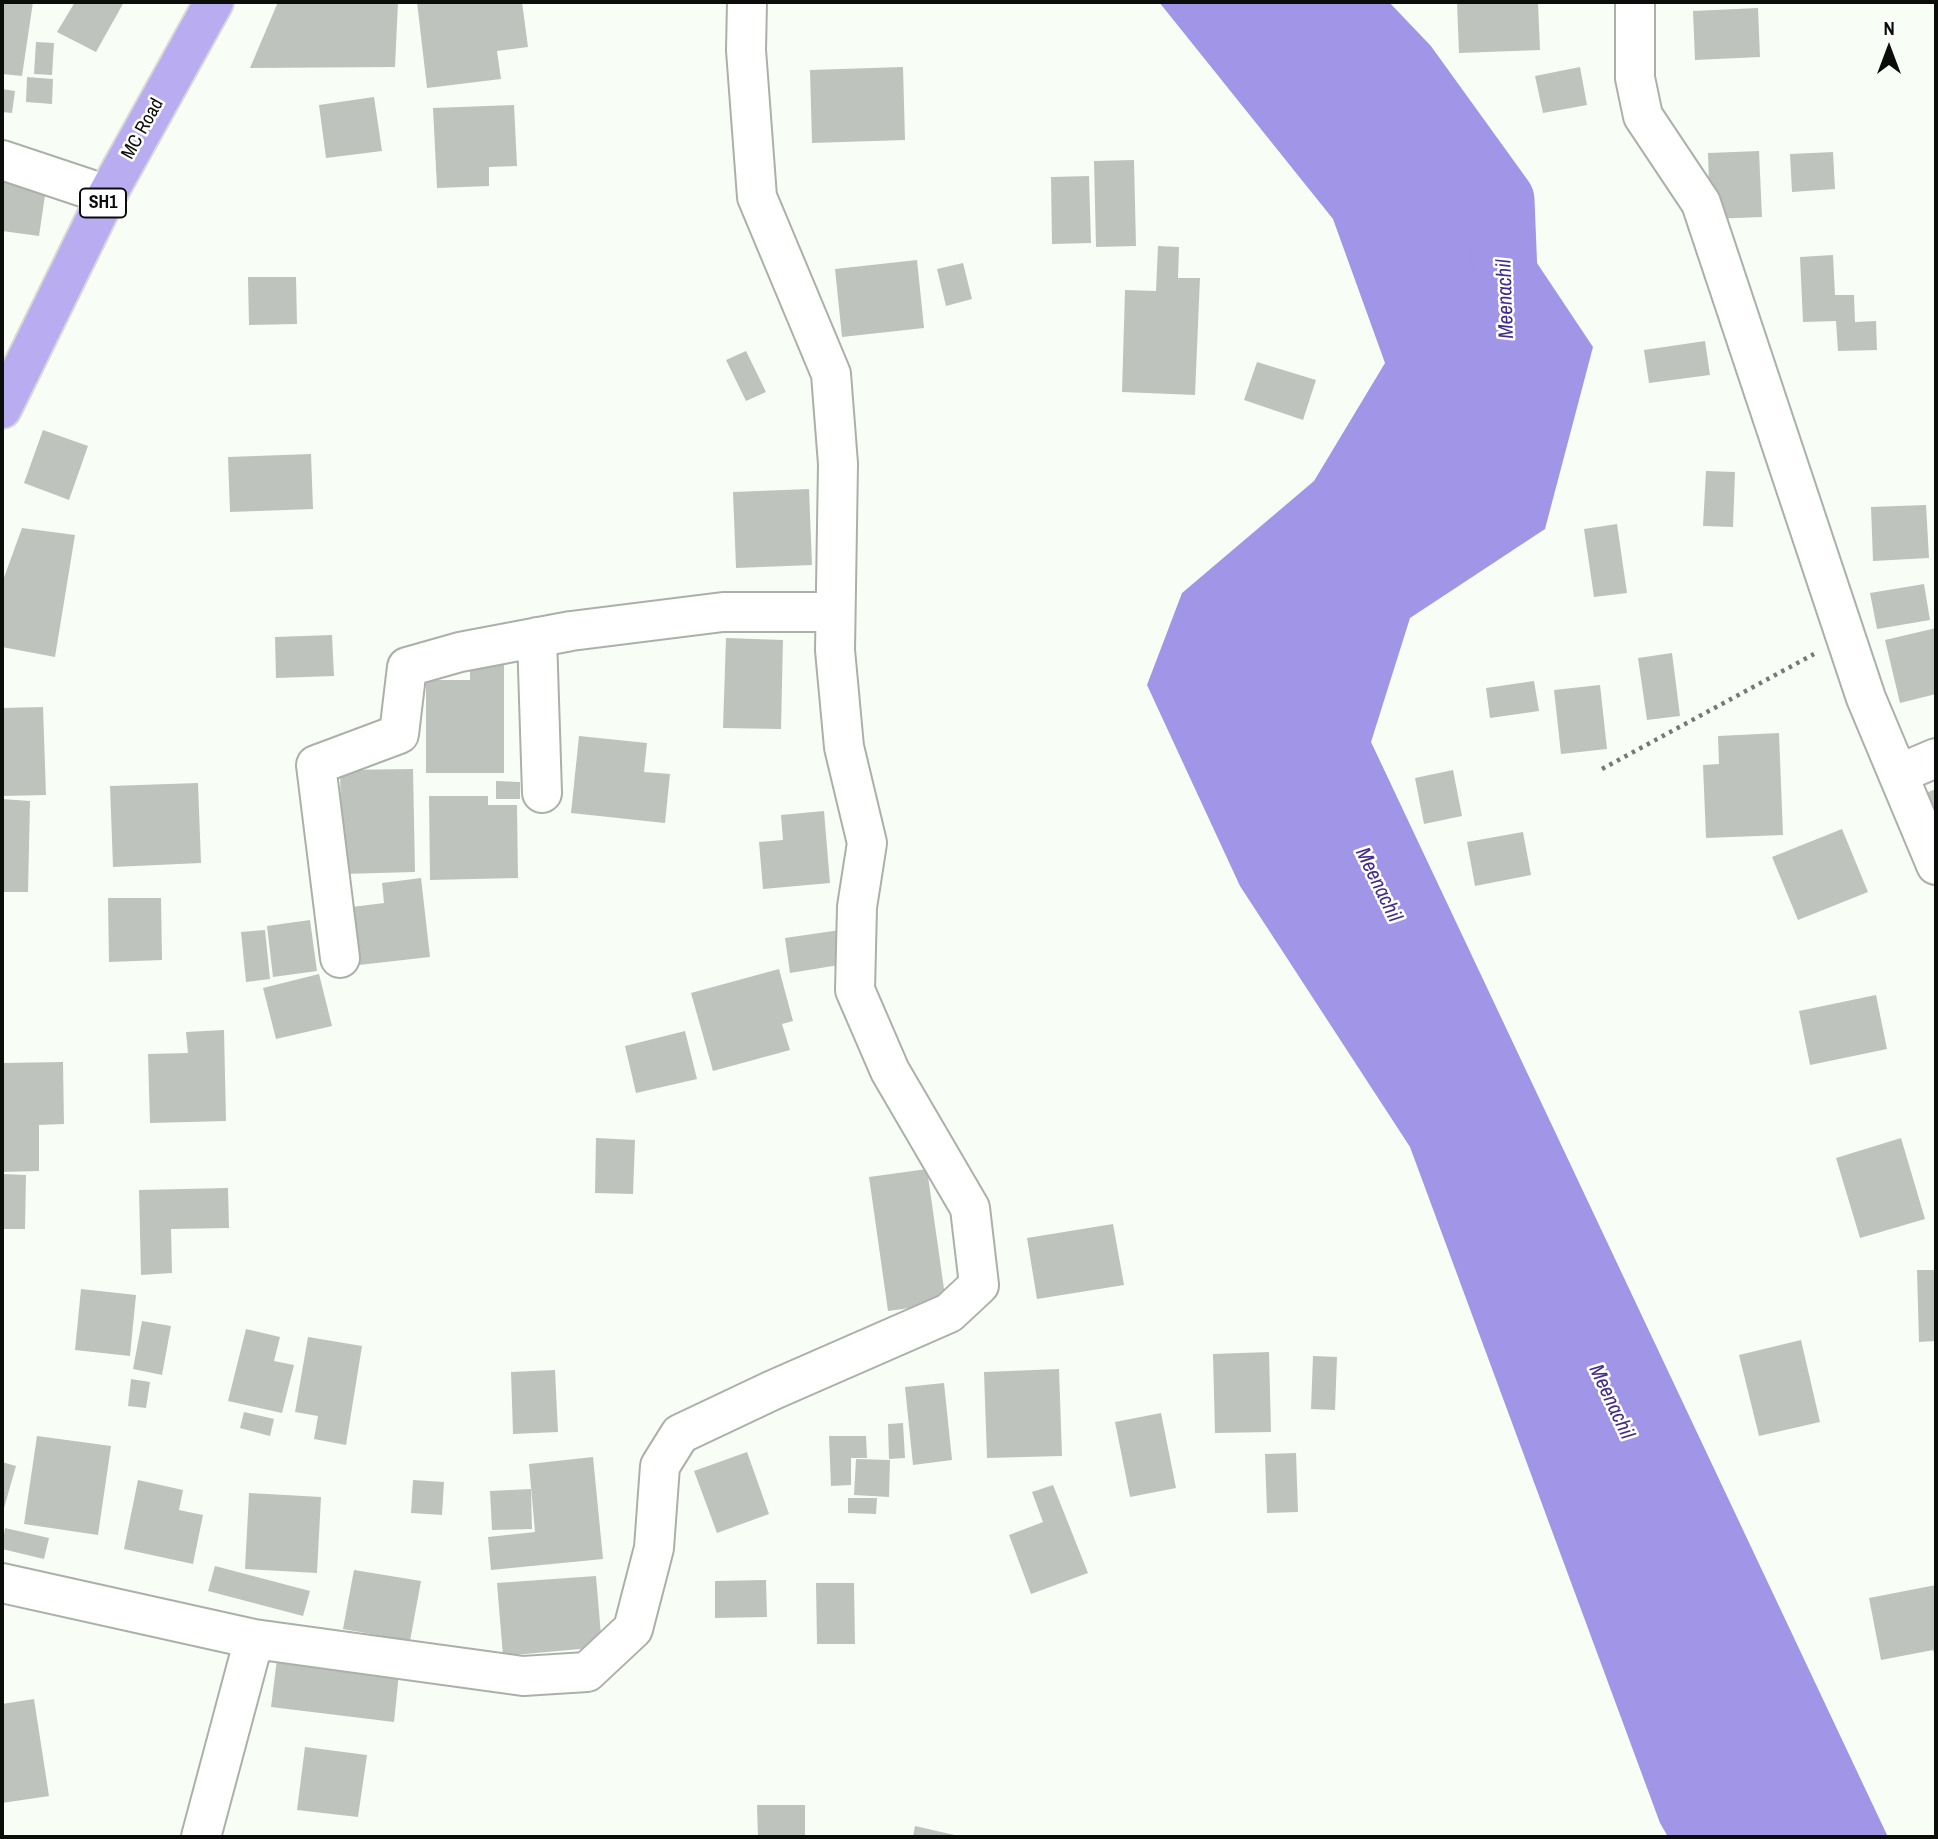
<!DOCTYPE html>
<style>
body{margin:0}
#map{position:relative;width:1938px;height:1839px;overflow:hidden;background:#f8fef6;font-family:"Archivo Narrow",sans-serif}
canvas{display:block}
.frame{position:absolute;inset:0;border:4px solid #0b0d0a;pointer-events:none}
.north{position:absolute;left:1854px;top:14px;width:70px;height:70px;-webkit-text-stroke:5px #fff;paint-order:stroke;rotate:0deg;font-size:19px;font-weight:700;line-height:28px;text-align:center;color:#0b0d0a}
.north::after{content:'';display:block;margin:auto;width:24px;height:32px;background:#0b0d0a;clip-path:polygon(50% 0,100% 100%,50% 72%,0 100%)}
</style>
<div id="map">
<canvas width="1938" height="1839"></canvas>
<div class="frame"></div>
<div class="north">N</div>
</div>
<script>
const context = document.querySelector('canvas').getContext('2d');
context.lineJoin = 'round';
function paint(path, color) { context.fillStyle = color; context.fill(path, 'evenodd'); }
const poly = rows => new Path2D(rows.map(r => 'M' + r).join(''));
function strokePath(path, color, width, dash) { context.strokeStyle = color; context.lineWidth = width; context.lineCap = dash ? 'butt' : 'round'; context.setLineDash(dash || []); context.stroke(path); }
function label(font, color, halo, rows, align = 'center') {
  context.font = font + ' "Archivo Narrow",sans-serif'; context.lineWidth = 5; context.setLineDash([]); context.textBaseline = 'middle'; context.strokeStyle = halo; context.fillStyle = color; for (const [text, x, y, turn = 0] of rows) {
    context.save(); context.translate(x, y); context.rotate((+turn || 0) * Math.PI / 180); context.textAlign = isNaN(turn) ? turn : align; if (halo) context.strokeText(text, 0, 0); context.fillText(text, 0, 0); context.restore();
  }
}
paint(poly([
 [1159,2,1363,2,1593,347,1545,529,1410,618,1371,742,1888,1837,1668,1837,1660,1823,1410,1147,1240,886,1147,685,1182,593,1314,481,1385,363,1333,219]
]), '#a095e7');
strokePath(poly([
 [1344,2,1406,67,1502,200,1506,299]
]), '#a095e7', 65);
paint(poly([
 [2,2,33,2,22,76,2,74],
 [75,2,124,2,96,52,57,32],
 [278,2,398,2,395,67,250,68],
 [417,2,522,2,528,47,497,51,501,79,427,88],
 [1457,2,1538,2,1540,50,1459,53],
 [1758,8,1760,57,1695,60,1693,11],
 [36,42,54,43,52,75,34,74],
 [903,67,905,140,812,143,810,70],
 [1580,67,1587,105,1543,113,1535,76],
 [27,77,53,79,52,104,26,102],
 [2,89,15,91,12,113,2,112],
 [374,97,382,151,326,158,319,105],
 [514,105,517,166,489,167,489,186,437,188,433,108],
 [1759,151,1762,217,1710,219,1708,153],
 [1833,152,1835,189,1792,192,1790,154],
 [1134,160,1136,246,1096,247,1094,161],
 [2,175,47,182,39,236,2,231],
 [1089,176,1091,243,1052,244,1051,177],
 [1158,246,1179,247,1178,278,1200,278,1195,395,1122,392,1125,290,1156,291],
 [1833,255,1835,295,1854,295,1855,322,1876,321,1877,350,1838,351,1836,321,1803,322,1800,257],
 [917,260,924,328,842,337,835,269],
 [963,263,972,299,946,306,937,269],
 [248,277,296,277,297,324,249,325],
 [1705,341,1710,375,1649,383,1644,350],
 [746,351,766,392,746,401,726,360],
 [1257,362,1316,380,1303,420,1244,400],
 [43,430,88,446,69,500,24,483],
 [311,454,313,509,230,512,228,457],
 [1706,471,1735,472,1733,527,1703,526],
 [809,489,812,565,736,568,733,492],
 [1926,505,1929,558,1873,561,1871,507],
 [1617,524,1627,593,1594,597,1584,529],
 [22,528,75,535,55,657,2,647,2,583],
 [1924,584,1930,620,1877,629,1870,593],
 [1936,628,1936,694,1900,703,1885,640],
 [332,635,334,676,276,678,275,637],
 [726,638,783,640,781,729,723,728],
 [1672,653,1680,716,1647,720,1638,658],
 [470,663,504,663,504,773,426,773,426,680,470,680],
 [1534,681,1539,711,1490,718,1486,688],
 [1600,685,1607,749,1561,754,1554,690],
 [43,707,46,795,2,796,2,708],
 [1779,733,1783,835,1706,838,1703,765,1719,764,1718,736],
 [579,736,647,743,644,772,670,774,665,823,571,813],
 [413,769,415,872,342,874,340,770],
 [1453,770,1462,816,1424,824,1415,778],
 [496,781,520,782,520,799,496,799],
 [198,783,201,863,113,867,110,786],
 [1936,789,1936,837,1920,795],
 [429,796,488,796,488,805,517,805,518,878,430,880],
 [2,799,30,801,28,892,2,892],
 [824,811,830,883,763,889,759,842,783,840,781,815],
 [1842,829,1868,892,1798,920,1772,857],
 [1523,832,1531,875,1475,886,1467,842],
 [421,878,430,957,359,965,352,907,384,903,382,883],
 [108,898,161,898,162,960,109,962],
 [310,920,317,971,273,977,267,926],
 [265,930,270,979,246,982,241,932],
 [840,930,845,964,790,973,785,938],
 [779,969,793,1021,782,1024,790,1050,713,1071,691,993],
 [319,974,332,1026,276,1039,263,988],
 [1876,995,1887,1049,1810,1065,1799,1011],
 [224,1030,226,1121,150,1123,148,1054,188,1053,186,1032],
 [685,1031,697,1079,636,1093,625,1046],
 [63,1062,64,1124,39,1125,39,1171,2,1172,2,1063],
 [596,1138,635,1140,633,1194,595,1193],
 [1901,1138,1925,1219,1860,1238,1836,1158],
 [927,1169,946,1303,888,1311,869,1177],
 [2,1174,26,1175,25,1229,2,1229],
 [228,1188,229,1228,171,1229,172,1273,141,1275,139,1190],
 [1113,1224,1124,1285,1037,1299,1027,1238],
 [1917,1270,1936,1270,1936,1341,1919,1342],
 [81,1289,136,1295,130,1356,75,1350],
 [142,1321,171,1326,162,1375,133,1369],
 [246,1329,280,1337,274,1361,294,1365,282,1413,228,1401],
 [308,1337,362,1346,346,1445,314,1439,318,1416,295,1412],
 [1801,1340,1820,1422,1759,1436,1739,1355],
 [1269,1352,1271,1432,1215,1433,1213,1354],
 [1313,1356,1337,1357,1335,1410,1311,1409],
 [1059,1369,1062,1456,987,1458,984,1372],
 [555,1370,558,1432,513,1434,511,1372],
 [131,1379,150,1382,146,1408,128,1406],
 [944,1383,952,1460,913,1465,905,1387],
 [244,1412,274,1419,270,1436,240,1428],
 [1161,1413,1176,1488,1130,1497,1115,1422],
 [903,1423,905,1458,889,1459,888,1424],
 [37,1436,111,1446,98,1535,24,1524],
 [829,1436,866,1436,867,1458,851,1458,851,1485,831,1486],
 [747,1452,769,1514,717,1533,694,1471],
 [1296,1453,1298,1512,1267,1513,1265,1454],
 [593,1457,603,1559,491,1570,488,1537,535,1532,529,1464],
 [856,1459,890,1460,889,1497,854,1495],
 [2,1462,16,1466,2,1515],
 [138,1480,183,1490,179,1510,203,1515,193,1564,124,1549],
 [413,1480,444,1482,442,1515,411,1513],
 [1053,1485,1088,1573,1031,1594,1009,1535,1043,1522,1032,1492],
 [531,1489,532,1529,492,1530,490,1491],
 [249,1493,321,1497,317,1573,245,1569],
 [848,1498,877,1498,876,1514,848,1513],
 [5,1528,49,1538,44,1559,2,1549],
 [215,1566,310,1591,303,1616,208,1591],
 [354,1570,421,1581,410,1641,343,1629],
 [596,1576,602,1647,503,1656,497,1583],
 [766,1580,767,1617,715,1618,715,1581],
 [816,1583,854,1583,855,1644,817,1644],
 [1936,1585,1936,1658,1933,1650,1881,1660,1869,1598],
 [277,1659,399,1673,394,1722,271,1707],
 [34,1699,49,1796,2,1803,2,1704],
 [305,1747,367,1755,358,1817,297,1810],
 [757,1805,805,1805,805,1837,758,1837],
 [915,1826,959,1836,959,1837,913,1837]
]), '#bec4bd');
const minor = poly([
 [1635,2,1635,78,1643,116,1701,203,1866,698,1936,865],
 [2,160,107,195],
 [537,637,542,793],
 [1898,774,1936,758],
 [340,958,316,765,399,734,407,667,460,652,571,631,723,612,835,612],
 [2,1583,254,1639,523,1676,587,1672,633,1629,654,1548,660,1466,680,1434,773,1390,949,1313,979,1285,970,1208,890,1071,855,990,857,907,867,843,844,747,835,650,838,464,831,374,757,197,746,50,747,2],
 [201,1837,254,1639]
]);
const major = poly([
 [2,409,107,195,214,2]
]);
strokePath(minor, '#abb0a9', 42);
strokePath(major, '#d8d8d8', 42);
strokePath(poly([
 [1602,769,1814,654]
]), '#767a75', 4.5, [3.5, 5]);
strokePath(minor, '#fff', 38);
strokePath(major, '#b9acf1', 38);
for (const [x, y, w] of [
 [103,203,46]
]) { const box = new Path2D(); box.roundRect(x - w / 2, y - 14.5, w, 29, 5); context.fillStyle = '#fff'; context.fill(box); strokePath(box, '#0b0d0a', 2); }
label('bold 18px', '#0b0d0a', null, [
 ["SH1",103,203]
]);
label('19px', '#0b0d0a', '#fff', [
 ["MC Road",143,129,-61]
]);
label('italic 21px', '#432b89', '#fff', [
 ["Meenachil",1506,299,-92],
 ["Meenachil",1378,885,64],
 ["Meenachil",1611,1402,65]
]);
</script>
